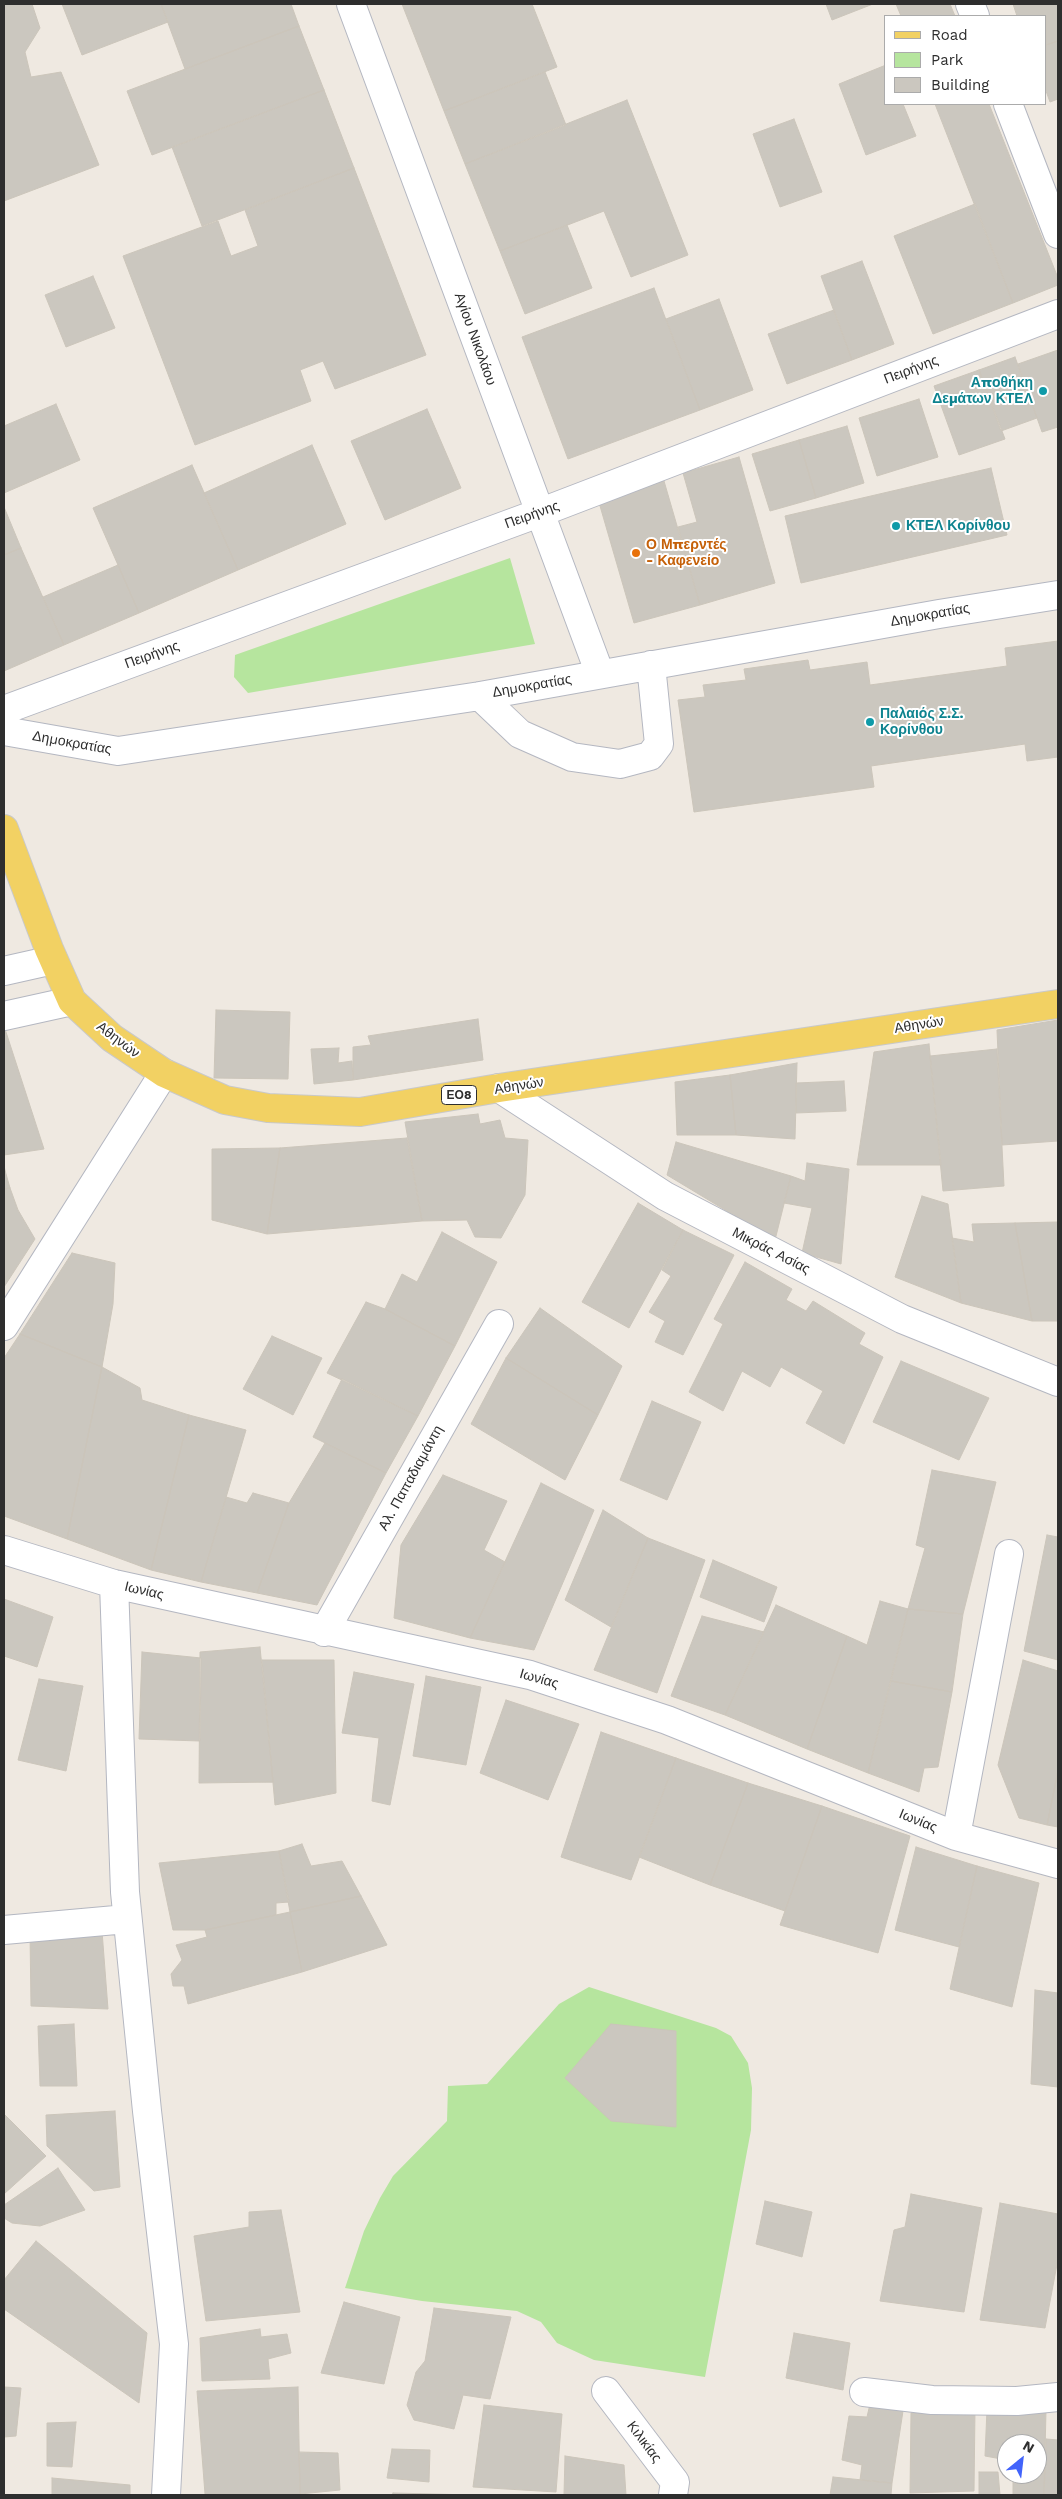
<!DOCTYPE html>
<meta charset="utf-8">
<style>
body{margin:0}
#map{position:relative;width:1062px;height:2499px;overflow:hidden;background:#efe9e1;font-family:"Work Sans",sans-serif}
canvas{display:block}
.frame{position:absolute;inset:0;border:5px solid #2e2e2e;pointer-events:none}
.legend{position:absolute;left:884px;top:15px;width:162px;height:90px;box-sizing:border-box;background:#fff;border:1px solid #ababab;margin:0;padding:6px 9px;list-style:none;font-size:15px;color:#2e2e2e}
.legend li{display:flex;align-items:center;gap:10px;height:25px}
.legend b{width:25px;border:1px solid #ababab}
.north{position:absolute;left:997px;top:2434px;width:50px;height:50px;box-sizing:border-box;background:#fff;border:1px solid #ababab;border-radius:50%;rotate:29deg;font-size:14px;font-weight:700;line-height:20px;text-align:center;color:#2e2e2e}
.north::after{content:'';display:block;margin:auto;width:18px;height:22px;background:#4264fb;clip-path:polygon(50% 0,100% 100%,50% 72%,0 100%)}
</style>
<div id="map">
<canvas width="1062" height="2499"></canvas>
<div class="frame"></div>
<ul class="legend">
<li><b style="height:6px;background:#f2d163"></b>Road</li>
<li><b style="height:14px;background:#b6e59e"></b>Park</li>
<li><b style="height:14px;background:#cbc7bf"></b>Building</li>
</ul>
<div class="north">N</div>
</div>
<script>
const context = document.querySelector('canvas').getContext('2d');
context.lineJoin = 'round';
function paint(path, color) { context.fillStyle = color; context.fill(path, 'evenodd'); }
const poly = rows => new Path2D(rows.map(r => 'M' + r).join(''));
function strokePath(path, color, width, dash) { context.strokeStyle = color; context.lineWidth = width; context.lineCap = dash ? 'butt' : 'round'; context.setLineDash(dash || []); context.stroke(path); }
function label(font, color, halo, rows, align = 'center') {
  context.font = font + ' "Work Sans",sans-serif'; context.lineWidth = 4; context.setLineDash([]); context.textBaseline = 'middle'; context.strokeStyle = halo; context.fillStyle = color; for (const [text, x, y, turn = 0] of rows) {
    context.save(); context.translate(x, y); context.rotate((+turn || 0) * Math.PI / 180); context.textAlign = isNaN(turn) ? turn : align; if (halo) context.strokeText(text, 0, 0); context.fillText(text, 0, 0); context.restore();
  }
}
paint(poly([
 [510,558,535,644,248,693,234,677,235,655],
 [589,1987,716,2028,731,2036,748,2063,752,2088,751,2130,705,2377,594,2360,557,2343,541,2322,517,2311,422,2301,345,2288,364,2231,380,2198,393,2176,447,2121,448,2086,487,2084,559,2004]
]), '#b6e59e');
const building = poly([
 [4,4,32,4,40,28,25,52,31,77,61,72,99,165,4,201,4,4],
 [62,4,161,4,168,22,82,55,62,4],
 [161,4,291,4,299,26,185,69,161,4],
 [402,4,532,4,557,67,444,111,402,4],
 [826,4,873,4,832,20,826,4],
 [896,4,950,4,955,16,901,16,896,4],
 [1013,4,1058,4,1058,41,1046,45,1046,16,1017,16,1013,4],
 [299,26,324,90,152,155,127,91,299,26],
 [1058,41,1058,99,1050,102,1046,91,1046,45,1058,41],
 [886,65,886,104,903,104,916,136,866,155,839,84,886,65],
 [545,72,566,125,465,164,444,111,545,72],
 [324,90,354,168,202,226,172,147,324,90],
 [627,100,688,255,631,277,604,211,500,251,465,164,627,100],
 [935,104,989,104,1058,278,1058,285,1013,303,935,104],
 [794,119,822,192,780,207,753,134,794,119],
 [354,168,426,355,335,389,323,361,300,370,311,401,195,445,123,256,218,221,231,256,258,246,245,210,354,168],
 [975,204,1013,303,933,334,894,236,975,204],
 [567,225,592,288,525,314,500,251,567,225],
 [862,261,894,344,852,360,821,276,862,261],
 [93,276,115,328,66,347,45,295,93,276],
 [654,288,700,410,568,459,522,337,654,288],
 [719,299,753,390,700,410,666,319,719,299],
 [834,310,852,360,787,384,768,334,834,310],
 [1058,350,1058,427,1042,432,1018,364,1058,350],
 [1015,357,1037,418,1001,431,979,370,1015,357],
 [979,370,1005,439,959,455,934,386,979,370],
 [919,399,938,457,877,476,859,418,919,399],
 [56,404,80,460,4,493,4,426,56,404],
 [427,409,461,488,385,520,351,441,427,409],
 [847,426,864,483,816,498,799,440,847,426],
 [799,440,816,498,770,511,752,454,799,440],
 [312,445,346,524,238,570,204,493,312,445],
 [739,457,775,583,700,605,678,527,697,522,683,473,739,457],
 [192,465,238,570,139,613,93,508,192,465],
 [991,468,1007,535,801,583,785,516,991,468],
 [664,481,700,605,634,623,598,499,664,481],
 [4,507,21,548,4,555,4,507],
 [21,548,64,645,4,671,4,555,21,548],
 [118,565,139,613,64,645,43,597,118,565],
 [1058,641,1058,757,1027,761,1025,744,871,766,874,787,694,812,678,700,705,697,703,685,746,680,744,669,808,660,810,670,867,662,870,685,1007,666,1005,648,1058,641],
 [216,1010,290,1012,288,1079,214,1078,216,1010],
 [478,1019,483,1060,353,1080,353,1047,371,1045,368,1036,478,1019],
 [1058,1020,1058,1141,1002,1145,997,1030,1058,1020],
 [4,1029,5,1029,44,1149,4,1155,4,1029],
 [929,1044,941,1165,857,1165,874,1052,929,1044],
 [339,1048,338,1063,352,1061,353,1080,314,1084,311,1049,339,1048],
 [997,1049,1004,1186,943,1191,930,1056,997,1049],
 [797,1063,795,1139,736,1135,730,1075,797,1063],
 [730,1075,736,1135,677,1135,675,1082,730,1075],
 [844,1081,846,1111,796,1113,796,1083,844,1081],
 [478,1114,480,1124,500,1120,505,1138,528,1140,525,1195,501,1238,475,1237,467,1220,422,1221,405,1122,478,1114],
 [407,1138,422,1221,267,1234,280,1148,407,1138],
 [676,1142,791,1176,775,1240,667,1175,676,1142],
 [280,1148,267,1234,212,1220,212,1149,280,1148],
 [807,1163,849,1169,841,1264,802,1253,812,1208,784,1203,791,1176,805,1181,807,1163],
 [4,1166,6,1174,10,1188,4,1189,4,1166],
 [10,1188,18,1210,35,1239,4,1287,4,1189,10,1188],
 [922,1196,948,1204,961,1303,895,1277,922,1196],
 [638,1203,683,1230,629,1328,582,1302,638,1203],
 [1058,1222,1058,1321,1032,1321,1015,1223,1058,1222],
 [1015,1223,1032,1321,961,1303,952,1238,974,1242,972,1224,1015,1223],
 [683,1230,734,1255,683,1355,655,1342,665,1321,649,1312,671,1276,662,1270,683,1230],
 [442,1232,497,1262,455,1346,385,1309,402,1274,417,1282,442,1232],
 [72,1253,115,1263,113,1304,102,1367,20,1334,72,1253],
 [745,1262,792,1289,786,1300,806,1311,813,1301,865,1333,859,1344,883,1357,844,1444,806,1423,823,1391,781,1367,770,1387,742,1371,723,1411,689,1392,723,1324,714,1319,745,1262],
 [366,1302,385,1309,455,1346,418,1416,327,1373,366,1302],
 [540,1308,622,1366,598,1415,506,1358,540,1308],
 [20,1334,102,1367,67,1539,4,1516,4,1358,20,1334],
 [272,1336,322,1358,293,1415,243,1389,272,1336],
 [506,1358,598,1415,565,1480,471,1424,506,1358],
 [901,1361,989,1398,959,1460,873,1422,901,1361],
 [102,1367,140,1388,142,1400,189,1415,151,1570,67,1539,102,1367],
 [342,1379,418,1416,386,1473,313,1437,342,1379],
 [652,1401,701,1422,667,1500,620,1480,652,1401],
 [189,1415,246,1430,201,1582,151,1570,189,1415],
 [325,1443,386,1473,317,1605,257,1593,289,1503,325,1443],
 [932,1470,996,1482,963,1614,908,1609,925,1548,916,1545,932,1470],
 [443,1475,507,1501,484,1550,505,1562,470,1638,394,1618,401,1545,443,1475],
 [541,1483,594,1510,534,1650,470,1638,541,1483],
 [253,1493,289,1503,257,1593,201,1582,226,1497,247,1503,253,1493],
 [603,1510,648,1538,611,1627,565,1600,603,1510],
 [1047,1535,1058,1537,1058,1660,1024,1651,1047,1535],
 [648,1538,705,1560,657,1693,594,1670,648,1538],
 [713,1560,777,1587,764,1622,700,1597,713,1560],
 [4,1599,53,1617,37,1667,4,1656,4,1599],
 [880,1601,908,1609,868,1773,807,1749,847,1636,867,1645,880,1601],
 [776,1605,847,1636,807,1749,725,1715,776,1605],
 [908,1609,963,1614,952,1692,891,1681,908,1609],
 [702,1616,764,1632,725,1715,671,1696,702,1616],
 [260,1647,273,1782,199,1783,200,1652,260,1647],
 [142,1652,201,1658,200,1741,139,1739,142,1652],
 [262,1660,334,1660,336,1793,275,1805,262,1660],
 [1023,1660,1058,1671,1058,1771,1047,1825,1019,1818,998,1765,1023,1660],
 [354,1672,414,1684,390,1805,372,1801,379,1738,342,1733,354,1672],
 [426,1676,481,1687,466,1765,413,1756,426,1676],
 [39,1679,83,1686,66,1771,18,1760,39,1679],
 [891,1681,952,1692,938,1767,924,1768,919,1792,868,1773,891,1681],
 [506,1700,579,1724,548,1800,480,1773,506,1700],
 [601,1732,676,1758,631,1880,561,1857,601,1732],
 [676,1758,748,1783,710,1885,639,1857,676,1758],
 [1058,1771,1058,1827,1047,1825,1058,1771],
 [748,1783,822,1806,785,1911,710,1885,748,1783],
 [822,1806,910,1836,878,1953,780,1925,822,1806],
 [302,1844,311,1866,342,1861,361,1896,290,1912,279,1851,302,1844],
 [916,1847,977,1866,959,1947,895,1930,916,1847],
 [279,1851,289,1902,276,1903,276,1915,205,1930,173,1930,159,1863,279,1851],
 [977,1866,1039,1883,1012,2007,950,1989,977,1866],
 [361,1896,387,1945,302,1972,290,1912,361,1896],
 [290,1912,302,1972,188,2004,184,1986,173,1986,171,1974,182,1960,176,1945,207,1937,205,1930,290,1912],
 [102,1931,108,2009,31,2006,30,1932,102,1931],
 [1035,1990,1058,1993,1058,2087,1031,2084,1035,1990],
 [74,2024,77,2086,40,2086,38,2026,74,2024],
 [611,2024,676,2031,676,2127,611,2121,565,2078,611,2024],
 [115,2111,120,2187,94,2191,47,2146,46,2115,115,2111],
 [4,2114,46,2156,4,2194,4,2114],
 [58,2168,85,2210,40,2226,12,2223,4,2218,4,2205,58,2168],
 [911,2194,982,2208,964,2312,880,2301,894,2230,905,2227,911,2194],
 [765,2201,812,2212,802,2257,756,2244,765,2201],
 [1000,2203,1058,2214,1058,2259,1045,2328,980,2320,1000,2203],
 [281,2210,300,2312,206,2321,194,2236,249,2227,249,2212,281,2210],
 [36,2241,147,2333,139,2403,4,2309,4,2280,36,2241],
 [344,2302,400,2317,384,2384,321,2373,344,2302],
 [434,2308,511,2317,490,2399,463,2395,454,2429,414,2420,407,2405,416,2372,425,2361,434,2308],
 [260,2329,261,2337,287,2334,291,2353,268,2359,270,2379,202,2381,200,2338,260,2329],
 [794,2333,850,2343,843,2390,786,2378,794,2333],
 [4,2387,21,2388,16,2436,4,2437,4,2387],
 [298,2387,300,2494,205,2494,197,2391,298,2387],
 [870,2404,903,2411,892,2483,860,2480,862,2465,842,2460,849,2416,867,2417,870,2404],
 [484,2405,562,2414,556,2492,473,2487,484,2405],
 [975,2409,974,2491,910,2493,911,2413,975,2409],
 [987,2409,1046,2410,1044,2495,1013,2495,1013,2474,1037,2474,1037,2444,1007,2444,1007,2460,985,2456,987,2409],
 [76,2422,72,2467,47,2466,47,2423,76,2422],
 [1046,2439,1058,2440,1058,2495,1044,2495,1046,2439],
 [392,2449,430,2450,429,2482,387,2478,392,2449],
 [299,2452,338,2453,340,2490,300,2494,299,2452],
 [565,2456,624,2465,626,2495,564,2495,565,2456],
 [979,2472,998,2472,1000,2495,979,2495,979,2472],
 [833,2477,892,2483,891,2495,830,2495,833,2477],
 [52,2478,130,2485,130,2495,52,2495,52,2478],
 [393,2493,472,2495,392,2495,393,2493]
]);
paint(building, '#cbc7bf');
strokePath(building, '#cbc5ba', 1);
const minor = poly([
 [351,4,600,674],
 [970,4,975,16],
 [1008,104,1058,234],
 [480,696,520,734,572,757,620,764,650,756,659,744,651,665],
 [4,710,539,513,1058,314],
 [4,731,118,751,480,696,939,614,1058,595],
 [4,971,53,960],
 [4,1016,72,1001],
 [499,1088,665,1196,902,1319,1058,1382],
 [4,1326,164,1073],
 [4,1550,114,1584,530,1675,667,1720,956,1836,1058,1864],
 [114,1584,125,1892,147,2111,174,2344,166,2495],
 [324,1632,499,1324],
 [956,1836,1009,1554],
 [4,1930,127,1919],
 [606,2391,675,2482,673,2495],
 [864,2392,932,2400,1017,2401,1058,2397]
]);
const major = poly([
 [4,829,49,949,72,1001,112,1038,164,1073,225,1100,268,1108,360,1112,499,1088,1058,1004]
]);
strokePath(minor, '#b4b7c1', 30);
strokePath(major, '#c9c9c9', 30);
strokePath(minor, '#fff', 28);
strokePath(major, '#f2d163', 28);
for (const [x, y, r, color] of [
 [1043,391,5,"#0f9aa8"],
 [896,526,5,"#0f9aa8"],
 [636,553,5,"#e8710a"],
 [870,722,5,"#0f9aa8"]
]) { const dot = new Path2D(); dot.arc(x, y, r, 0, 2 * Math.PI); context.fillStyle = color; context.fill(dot); strokePath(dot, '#fff', 2); }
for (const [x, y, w] of [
 [459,1095,35]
]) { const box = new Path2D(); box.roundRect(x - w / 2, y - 9.5, w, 19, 4); context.fillStyle = '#fff'; context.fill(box); strokePath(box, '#2e2e2e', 1); }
label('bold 12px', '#2e2e2e', null, [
 ["ΕΟ8",459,1095]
]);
label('14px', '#2e2e2e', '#fff', [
 ["Αγίου Νικολάου",475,339,70],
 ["Πειρήνης",911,370,-21],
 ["Πειρήνης",532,515,-20],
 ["Δημοκρατίας",930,615,-10],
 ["Πειρήνης",152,655,-20],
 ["Δημοκρατίας",532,686,-10],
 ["Δημοκρατίας",72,743,10],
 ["Αθηνών",919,1025,-9],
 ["Αθηνών",118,1040,37],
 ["Αθηνών",519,1086,-9],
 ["Μικράς Ασίας",771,1251,27],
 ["Αλ. Παπαδιαμάντη",411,1478,-61],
 ["Ιωνίας",144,1591,13],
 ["Ιωνίας",539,1679,16],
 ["Ιωνίας",918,1821,22],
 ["Κιλικίας",644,2442,53]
]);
label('bold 14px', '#0d838f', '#fff', [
 ["Αποθήκη",1033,383,"right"],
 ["Δεμάτων ΚΤΕΛ",1033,399,"right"],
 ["ΚΤΕΛ Κορίνθου",906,526],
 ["Παλαιός Σ.Σ.",880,714],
 ["Κορίνθου",880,730]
], 'left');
label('bold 14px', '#c56008', '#fff', [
 ["Ο Μπερντές",646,545],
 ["- Καφενείο",646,561]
], 'left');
</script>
